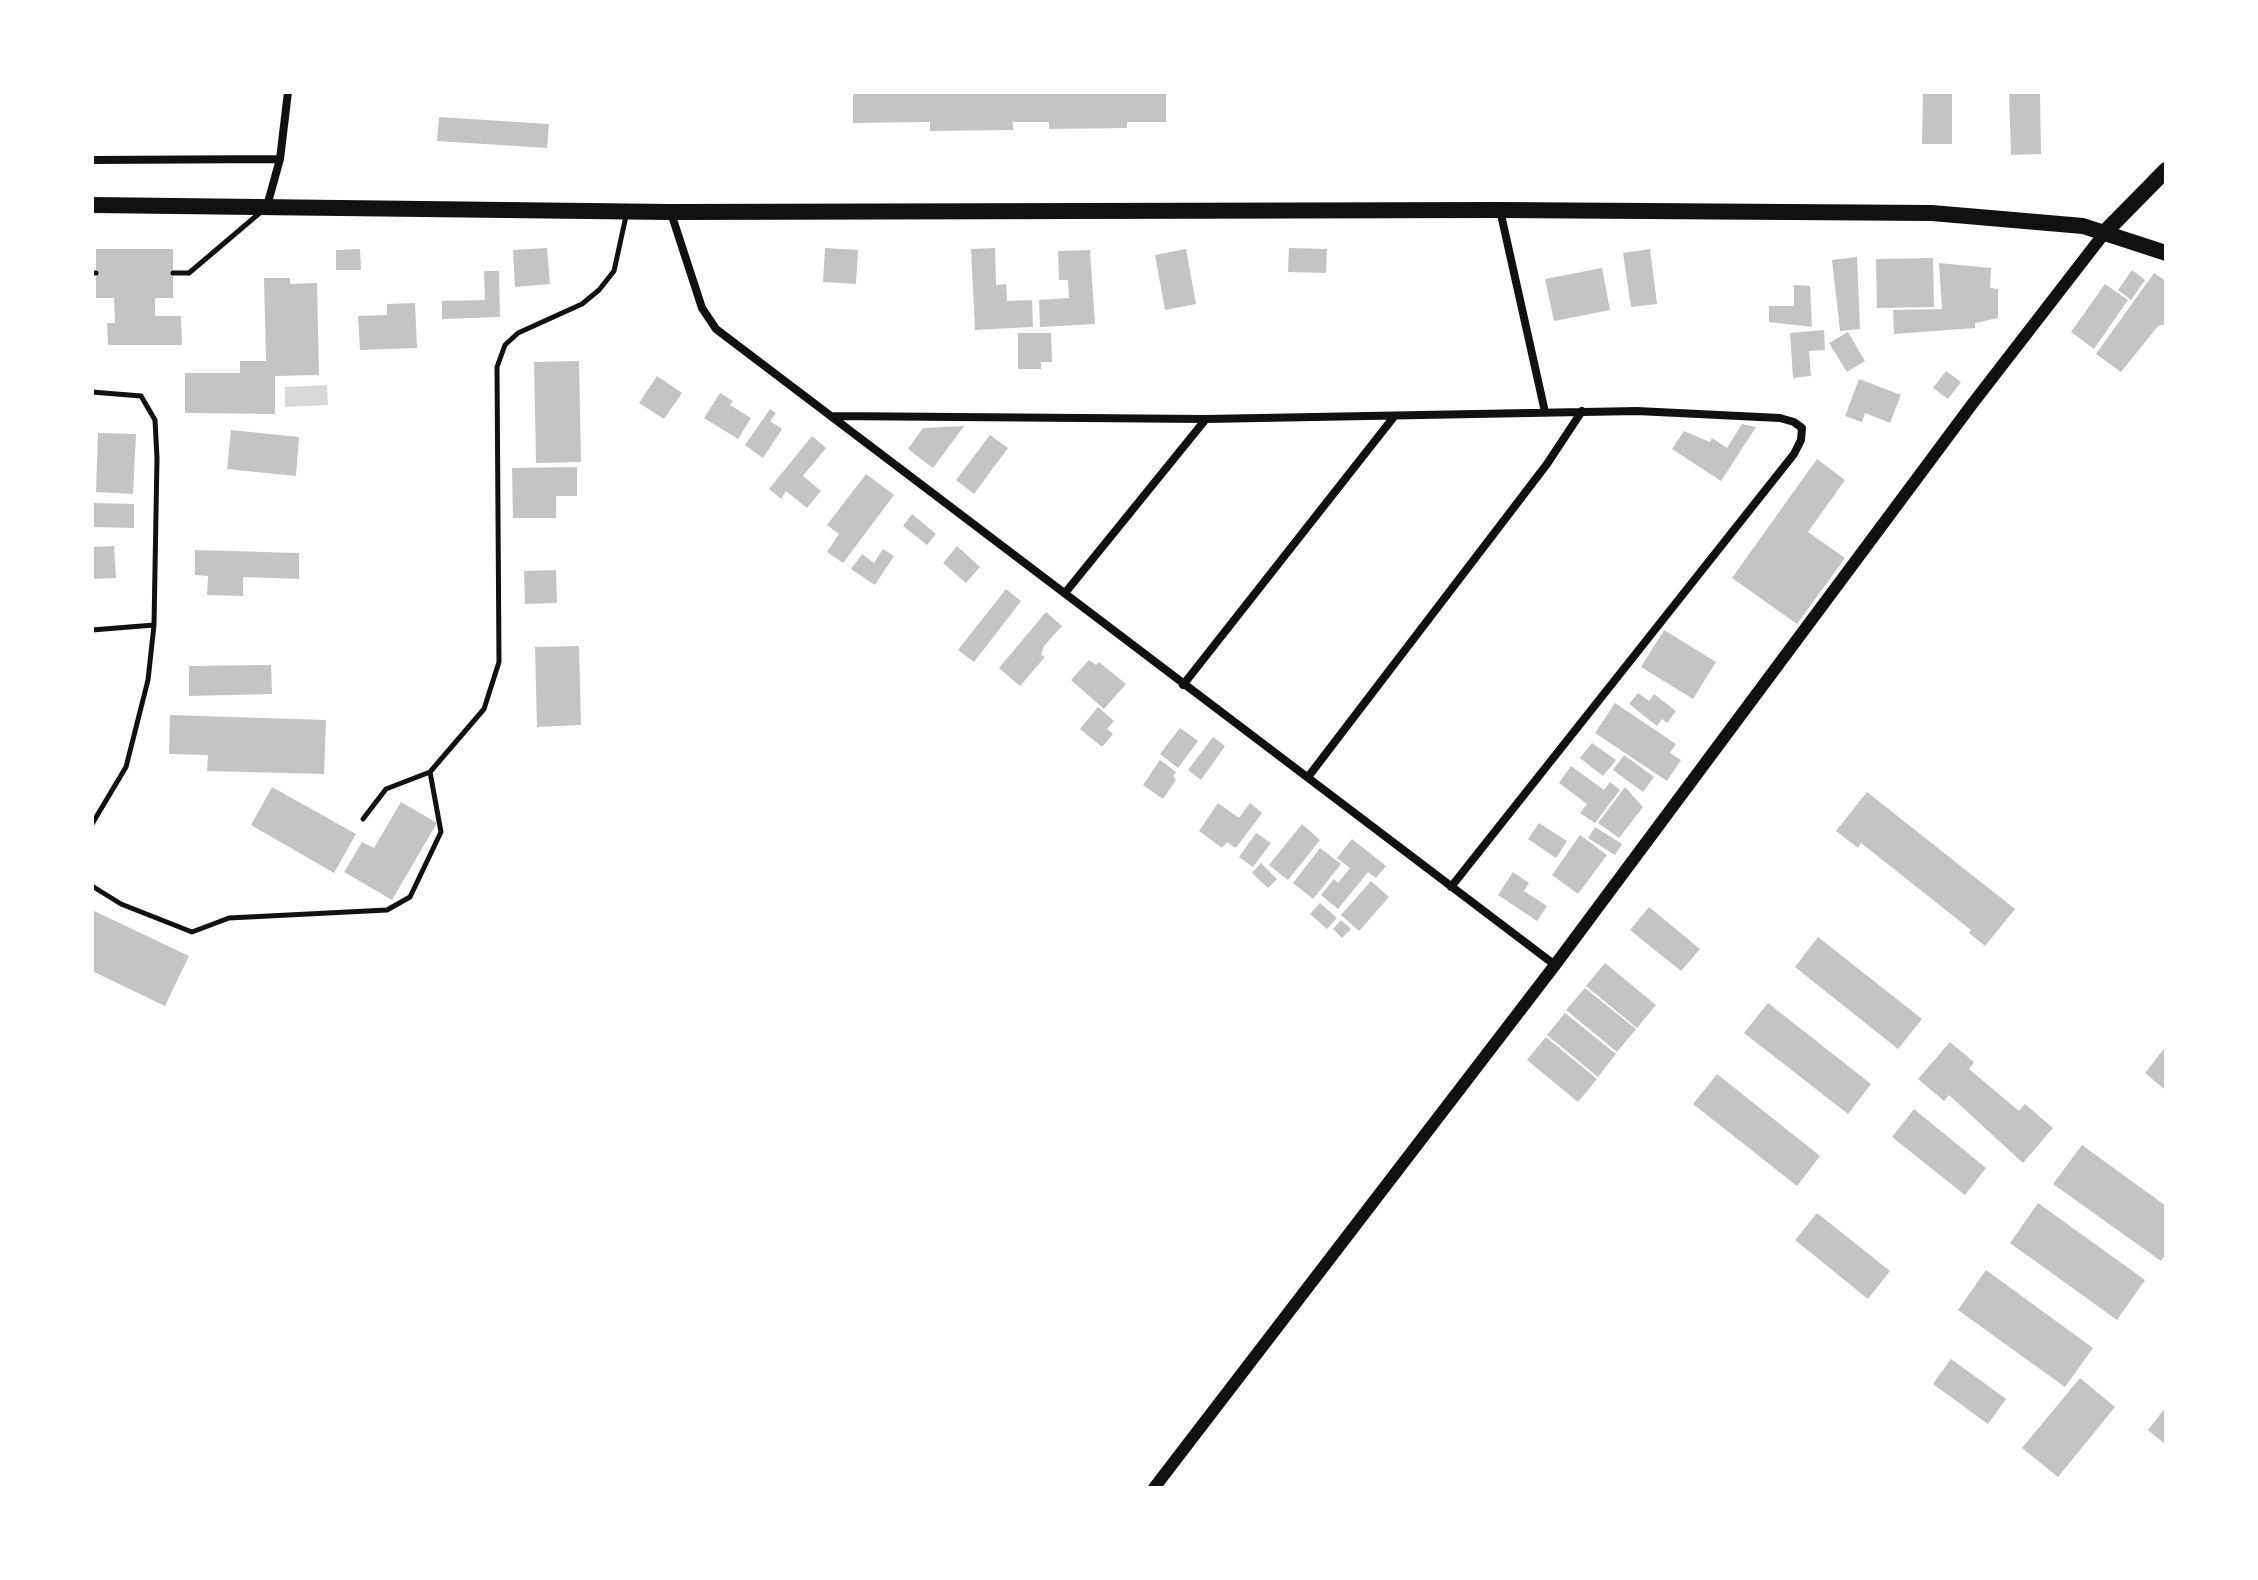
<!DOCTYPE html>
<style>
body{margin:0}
#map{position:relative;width:2258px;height:1580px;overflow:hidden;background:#fff;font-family:Jost,sans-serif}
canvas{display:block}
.frame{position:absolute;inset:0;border:94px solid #fff;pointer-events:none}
</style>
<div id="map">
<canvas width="2258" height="1580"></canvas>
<div class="frame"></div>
</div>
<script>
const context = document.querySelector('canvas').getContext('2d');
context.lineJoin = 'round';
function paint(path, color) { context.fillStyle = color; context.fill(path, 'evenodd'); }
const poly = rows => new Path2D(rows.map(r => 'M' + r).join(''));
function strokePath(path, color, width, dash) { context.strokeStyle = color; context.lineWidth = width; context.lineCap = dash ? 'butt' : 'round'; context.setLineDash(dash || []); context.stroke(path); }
paint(poly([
 [327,385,328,405,285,407,285,387]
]), '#d9d9d9');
paint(poly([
 [853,92,1166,92,1166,122,1127,122,1127,128,1049,129,1049,122,1013,122,1013,130,930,131,930,122,853,123],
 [1923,92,1952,92,1952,144,1922,144],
 [2009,92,2040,92,2041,154,2011,155],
 [439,117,549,124,547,148,437,141],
 [547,248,550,284,515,287,513,250],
 [825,248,858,250,856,284,823,282],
 [995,248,996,285,1006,284,1007,301,1032,300,1033,327,975,330,971,249],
 [1289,248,1327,249,1326,273,1288,272],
 [96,249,173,249,173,298,155,298,155,316,181,316,182,345,108,345,107,323,115,323,114,298,96,298],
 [360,249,361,270,336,270,336,250],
 [1186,249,1196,304,1165,310,1155,255],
 [1650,249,1657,304,1631,307,1623,253],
 [1090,250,1095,324,1040,327,1039,300,1069,298,1068,280,1059,280,1058,251],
 [1857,257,1860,329,1840,331,1832,260],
 [1933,258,1934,307,1877,308,1876,259],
 [1939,263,1991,268,1990,288,1998,289,1998,318,1975,323,1975,328,1894,334,1893,310,1942,309],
 [1602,268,1610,310,1554,321,1545,279],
 [2132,270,2145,280,2131,300,2118,290],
 [484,271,499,271,500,317,442,319,442,301,485,300],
 [2154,273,2166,281,2166,324,2158,326,2121,372,2096,354],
 [264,278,290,278,290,284,317,283,319,375,275,376,275,414,185,413,185,373,240,373,240,361,266,361],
 [2105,284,2128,300,2094,349,2071,332],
 [1794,285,1810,286,1812,327,1769,322,1769,306,1794,306],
 [415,303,417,348,360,350,358,316,387,315,387,304],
 [1824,330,1825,350,1809,351,1811,376,1793,378,1790,333],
 [1848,332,1865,361,1847,372,1829,343],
 [1018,333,1051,333,1052,362,1041,362,1041,369,1018,369],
 [579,361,581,462,536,463,534,362],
 [1946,371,1961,382,1948,399,1933,388],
 [657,376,682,393,664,419,639,403],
 [1859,379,1901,395,1890,423,1865,413,1862,422,1845,416],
 [720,393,733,401,730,405,751,418,738,439,704,418],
 [770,409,776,413,770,421,782,429,763,458,745,445],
 [1742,424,1756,427,1721,481,1672,449,1684,431,1710,442,1712,438,1727,448],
 [964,426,933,468,908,449,923,428],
 [231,430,299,437,296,476,227,469],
 [98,433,136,434,133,494,96,492],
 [990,435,1008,448,974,494,956,480],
 [812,436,826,448,803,476,821,491,807,508,786,491,781,499,769,489],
 [1817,459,1845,480,1808,532,1845,558,1797,624,1732,578],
 [577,467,577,496,556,496,556,518,513,518,512,468],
 [866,474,894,495,843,563,827,552,839,534,827,525],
 [92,503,134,504,134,528,92,527],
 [912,514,936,534,927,545,903,526],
 [114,546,116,578,92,579,92,547],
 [957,546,980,567,966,583,943,563],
 [883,549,894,556,875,585,851,569,862,554,874,563],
 [195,550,299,553,299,579,243,577,243,596,207,595,208,576,195,575],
 [556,570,557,603,525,604,524,571],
 [1006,589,1021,601,974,662,958,650],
 [1046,612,1062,626,1044,646,1041,655,1045,657,1020,686,999,668],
 [1664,630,1716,662,1693,699,1641,667],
 [579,646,581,725,537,727,535,647],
 [1089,660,1096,665,1099,662,1126,684,1104,709,1071,680],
 [271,665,272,694,189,696,189,666],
 [1638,693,1649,701,1654,694,1676,711,1667,723,1662,719,1657,726,1629,704],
 [1615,703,1676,744,1670,753,1681,760,1667,781,1595,733],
 [1098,707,1114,721,1107,729,1113,734,1102,747,1080,729],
 [170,715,326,720,324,774,207,771,208,755,169,754],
 [1180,728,1198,741,1178,768,1160,754],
 [1213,737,1225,746,1201,780,1188,770],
 [1592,743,1616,760,1603,776,1580,758],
 [1624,755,1654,777,1643,792,1613,770],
 [1160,760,1176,772,1173,776,1176,780,1163,799,1143,785],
 [1571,766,1604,790,1610,782,1620,790,1595,823,1580,813,1587,804,1559,783],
 [272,787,356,834,334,873,251,825],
 [1625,787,1643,807,1619,838,1598,823],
 [1867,792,2015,909,1985,946,1969,933,1971,930,1861,843,1858,848,1836,831],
 [401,802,437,823,392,900,344,872,362,842,374,848],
 [1218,803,1239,818,1250,803,1262,813,1236,848,1227,842,1222,848,1199,831],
 [1539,823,1567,841,1556,858,1528,839],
 [1302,824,1320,840,1288,880,1269,865],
 [1595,827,1622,844,1615,855,1588,838],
 [1256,833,1271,843,1253,867,1239,857],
 [1580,835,1607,855,1578,894,1552,875],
 [1352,839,1386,866,1376,878,1368,872,1338,909,1321,895,1334,879,1338,883,1350,868,1337,858],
 [1320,848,1341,864,1313,899,1293,883],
 [1261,863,1277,879,1268,888,1252,873],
 [1513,872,1529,883,1524,891,1547,906,1537,921,1498,895],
 [1371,881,1389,897,1359,931,1341,915],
 [1320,903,1337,918,1327,929,1310,914],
 [1649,907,1700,949,1681,971,1630,930],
 [92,910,189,956,165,1006,92,971],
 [1341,920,1351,929,1342,938,1333,929],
 [1818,937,1922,1019,1898,1049,1795,967],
 [1605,963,1656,1005,1637,1028,1586,986],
 [1585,988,1636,1029,1617,1052,1566,1010],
 [1768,1003,1871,1084,1848,1114,1744,1033],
 [1565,1013,1616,1054,1598,1077,1547,1035],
 [1546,1037,1597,1079,1578,1102,1527,1060],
 [1950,1042,1974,1062,1969,1069,2019,1111,2025,1104,2053,1128,2023,1163,1949,1095,1944,1101,1918,1079],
 [2166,1046,2166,1086,2164,1089,2145,1073],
 [1717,1074,1820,1156,1797,1186,1693,1104],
 [1914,1109,1986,1168,1965,1195,1892,1137],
 [2082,1145,2166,1206,2166,1254,2161,1261,2053,1184],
 [2038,1203,2145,1280,2117,1320,2010,1243],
 [1817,1213,1890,1271,1868,1299,1795,1240],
 [1986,1270,2093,1348,2065,1387,1958,1310],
 [1951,1359,2006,1399,1988,1424,1933,1384],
 [2080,1378,2115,1407,2058,1477,2022,1448],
 [2166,1407,2166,1445,2148,1430]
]), '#c4c4c4');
strokePath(poly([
 [92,273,96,273],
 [173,273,189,273,262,211],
 [92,392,141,396,155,420,157,458,154,625,148,680,126,767,92,824],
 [92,630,154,625],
 [363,819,386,789,430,772],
 [92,886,121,904,192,932,229,918,387,910,410,897,441,832,430,772,484,709,499,662,497,367,505,345,518,333,582,304,599,290,614,271,626,216]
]), '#111', 5);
strokePath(poly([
 [92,160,280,159],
 [267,206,280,159,288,92],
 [1500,210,1545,412],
 [671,213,702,308,716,329,1555,965],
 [832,416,1206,419,1637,411,1780,418,1794,422,1802,428,1801,440,1794,454,1451,887],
 [1065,593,1206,419],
 [1183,685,1393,418],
 [1308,777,1547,464,1582,411]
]), '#111', 8);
strokePath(poly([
 [1154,1488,1555,965,1973,403,2106,231]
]), '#111', 12);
strokePath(poly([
 [92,205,670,212,1500,210,1932,213,2083,226,2166,253],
 [2106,231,2166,170]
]), '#111', 16);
</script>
